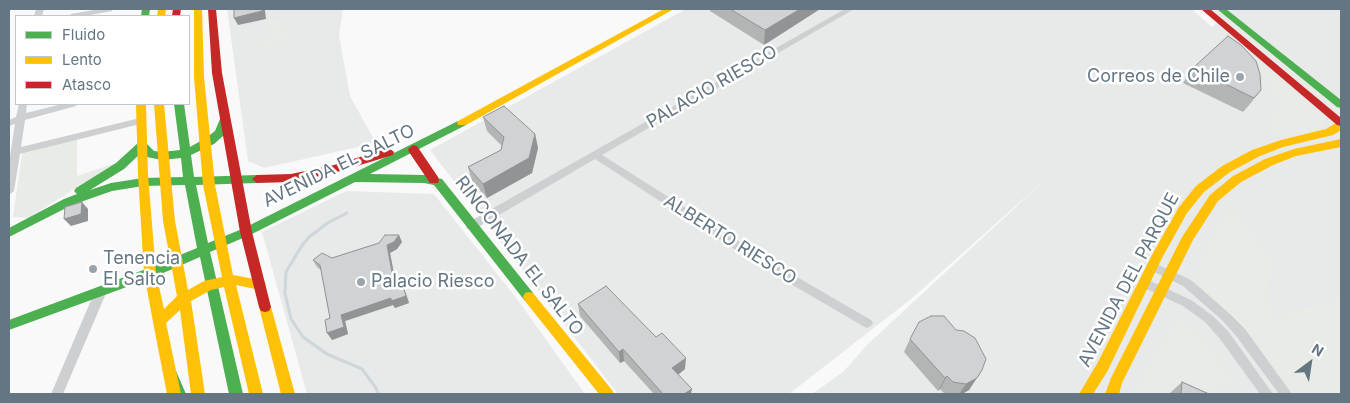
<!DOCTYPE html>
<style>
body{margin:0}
#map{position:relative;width:1350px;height:403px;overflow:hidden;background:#f9f9f9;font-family:Inter,sans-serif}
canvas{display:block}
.frame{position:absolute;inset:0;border:10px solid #657683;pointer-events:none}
.legend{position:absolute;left:15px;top:15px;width:175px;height:90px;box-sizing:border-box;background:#fff;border:1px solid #c1c8cd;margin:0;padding:6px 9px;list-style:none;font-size:15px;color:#657683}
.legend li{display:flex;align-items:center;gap:10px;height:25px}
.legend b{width:25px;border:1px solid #c1c8cd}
.north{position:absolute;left:1285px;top:338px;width:50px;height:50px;-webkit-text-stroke:4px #fff;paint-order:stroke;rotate:31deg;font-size:14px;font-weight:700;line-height:20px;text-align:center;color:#657683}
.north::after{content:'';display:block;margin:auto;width:18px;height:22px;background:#657683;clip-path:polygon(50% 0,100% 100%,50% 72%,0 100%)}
</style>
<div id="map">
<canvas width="1350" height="403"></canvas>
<div class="frame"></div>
<ul class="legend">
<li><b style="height:6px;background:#4caf50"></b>Fluido</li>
<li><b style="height:6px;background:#ffc107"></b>Lento</li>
<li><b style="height:6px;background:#c62828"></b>Atasco</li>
</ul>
<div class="north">N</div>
</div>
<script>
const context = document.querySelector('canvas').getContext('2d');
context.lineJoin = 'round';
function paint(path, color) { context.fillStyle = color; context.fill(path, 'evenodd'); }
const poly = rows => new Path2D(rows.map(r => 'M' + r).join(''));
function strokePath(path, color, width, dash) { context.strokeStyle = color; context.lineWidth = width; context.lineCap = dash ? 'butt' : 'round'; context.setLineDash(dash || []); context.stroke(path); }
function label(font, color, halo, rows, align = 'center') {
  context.font = font + ' Inter,sans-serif'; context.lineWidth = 5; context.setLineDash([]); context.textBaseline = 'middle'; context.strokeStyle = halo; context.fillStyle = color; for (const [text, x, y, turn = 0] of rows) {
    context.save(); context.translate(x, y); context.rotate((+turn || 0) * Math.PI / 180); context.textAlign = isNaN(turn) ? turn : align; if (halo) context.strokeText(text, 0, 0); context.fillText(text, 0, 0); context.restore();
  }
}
paint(poly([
 [227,9,343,9,339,35,350,96,376,143,264,168,248,161],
 [686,9,1192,9,1212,27,1228,12,1225,9,1341,9,1341,394,812,394,843,372,867,345,1046,179,911,299,789,394,618,394,430,150],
 [346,191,434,194,517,299,585,394,307,394,262,232]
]), '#e8e9e9');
paint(poly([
 [1209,9,1217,9,1341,111,1333,112],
 [280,18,282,19,286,39,259,51,257,45,271,41,266,23],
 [1234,39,1322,117,1325,127,1276,138,1265,130,1281,105,1264,77,1224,42],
 [77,139,77,176,116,163,28,218,13,217,22,154],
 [1231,207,1272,258,1266,297,1276,320,1303,308,1341,301,1341,394,1291,394,1204,294,1196,276,1208,246],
 [1178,316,1201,335,1234,384,1200,394,1180,394,1165,387,1163,394,1133,394]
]), '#e8ebe6');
strokePath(poly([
 [347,213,329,222,309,237,301,247,286,272,285,293,291,319,303,337,327,354,362,369,376,388,378,394]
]), '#ced6d9', 3);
paint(poly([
 [36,9,44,9,42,16,34,16,36,9],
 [99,9,113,9,112,11,85,16,70,16,71,14,99,9],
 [845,9,854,9,602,155,773,263,871,320,873,323,871,326,867,328,863,326,765,269,595,159,475,229,467,229,466,226,467,223,845,9],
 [19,104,27,104,26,113,62,104,77,104,76,106,25,120,21,147,140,118,145,121,140,124,20,154,14,191,9,195,9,163,15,124,9,126,9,120,16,117,19,104],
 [1152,262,1191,280,1230,314,1245,329,1292,394,1279,394,1237,337,1222,320,1183,286,1148,269,1147,266,1148,263,1152,262],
 [1144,278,1191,300,1213,316,1228,331,1273,394,1260,394,1220,339,1205,322,1183,306,1140,286,1139,283,1140,280,1144,278],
 [101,286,105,288,107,291,63,394,51,394,95,291,97,288,101,286]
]), '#cecfd0');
paint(poly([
 [142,9,150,9,149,16,141,16,142,9],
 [1217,9,1226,9,1341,100,1341,108,1337,107,1217,9],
 [174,104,184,104,190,147,206,138,215,131,220,119,228,119,229,121,223,136,214,144,191,155,194,177,257,175,262,179,257,183,196,185,208,243,242,229,458,121,466,121,467,123,466,125,370,174,424,175,442,179,533,293,535,297,533,301,529,302,525,301,434,185,424,183,355,182,250,235,210,252,243,394,229,394,200,257,154,277,9,330,9,320,146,269,197,248,185,185,143,186,112,191,72,205,9,237,9,228,64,199,77,194,74,191,76,188,116,163,138,143,146,143,154,151,162,152,180,150,174,104],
 [142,152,147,157,162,160,181,158,183,177,143,178,111,183,90,190,124,169,142,152],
 [171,369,176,371,186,394,172,394,164,375,166,371,171,369]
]), '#4caf50');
paint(poly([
 [158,9,166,9,165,16,157,16,158,9],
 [194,9,202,9,204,77,215,185,233,275,260,280,264,281,266,285,264,289,260,290,236,285,263,394,249,394,224,287,211,290,191,301,205,394,191,394,180,310,166,323,181,394,167,394,153,322,144,273,138,175,136,104,146,104,148,175,156,273,164,309,177,296,163,221,154,104,164,104,175,221,188,290,204,281,222,277,203,185,194,77,194,9],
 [664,9,674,9,466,125,458,125,457,123,458,121,664,9],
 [1336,123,1341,123,1341,130,1333,135,1283,147,1260,156,1230,172,1204,192,1187,213,1162,258,1107,372,1093,394,1079,394,1097,364,1153,253,1179,207,1196,186,1222,166,1252,150,1281,140,1326,129,1336,123],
 [1341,139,1341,147,1296,156,1273,165,1241,182,1218,201,1193,240,1122,383,1119,394,1105,394,1111,378,1182,237,1210,195,1233,176,1265,159,1294,149,1341,139],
 [529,292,533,293,612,390,614,394,599,394,525,301,523,297,525,293,529,292],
 [265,302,269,303,271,307,295,394,281,394,259,307,261,303,265,302]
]), '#ffc107');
paint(poly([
 [173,9,181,9,180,16,172,16,173,9],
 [208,9,216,9,222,73,252,232,271,307,269,311,265,312,261,311,259,307,240,232,212,73,208,9],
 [1201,9,1210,9,1341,118,1341,126,1337,125,1201,9],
 [413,145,417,146,438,177,439,180,438,183,430,183,409,152,408,149,413,145],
 [389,148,394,152,393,155,334,173,291,182,257,183,252,179,257,175,291,174,334,165,389,148]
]), '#c62828');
paint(poly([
 [710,9,820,9,764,45,710,11],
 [1193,68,1261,90,1250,104,1243,112,1183,83],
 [483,117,535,134,538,148,532,173,487,198,472,182,468,167,501,150,502,146,487,131],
 [402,242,397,249,390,253,397,288,406,293,409,303,395,308,393,305,345,321,348,334,332,340,330,318,321,270,317,267,313,260,332,258,379,243],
 [578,304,685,369,678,375,691,394,654,394,624,361,620,363,580,316],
 [910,339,982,370,969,390,962,394,945,394,940,389,938,391,904,352],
 [1182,382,1209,394,1169,394]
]), '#b3b5b5');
paint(poly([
 [262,9,264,9,265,10,266,19,238,25,234,18],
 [800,9,820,9,764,45,765,30],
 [535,134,538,148,532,173,487,198,483,184],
 [82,202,88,209,88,221,71,226,64,219],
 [399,235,402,242,397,249,390,253,398,296,395,289,387,245],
 [403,286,409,303,395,308,393,305,345,321,348,334,332,340,327,333,341,315],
 [623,349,624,361,620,363,619,352],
 [686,358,685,369,672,379,672,368],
 [982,370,969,390,962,394,959,394,966,384],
 [947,376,940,389,938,391,945,378],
 [692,389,691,394,684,394]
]), '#929394');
const building = poly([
 [234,9,262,9,262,11,234,18,234,9],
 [730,9,800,9,765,30,730,9],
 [1228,36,1241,45,1256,61,1260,74,1261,90,1254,98,1193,68,1228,36],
 [504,106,535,134,529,158,483,184,468,167,501,150,504,137,483,117,504,106],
 [82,202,81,214,64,219,65,207,82,202],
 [385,235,399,235,394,242,387,245,395,289,403,286,406,296,391,301,391,298,341,315,344,327,327,333,325,320,330,318,320,265,313,260,322,253,332,258,379,243,385,235],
 [606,286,656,337,662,333,686,358,672,368,692,389,684,394,663,394,623,349,619,352,578,304,606,286],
 [931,316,944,316,956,330,964,331,975,338,986,359,982,370,977,378,966,384,953,382,947,376,945,378,910,339,919,322,931,316],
 [1182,382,1209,394,1181,394,1182,382]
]);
paint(building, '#d0d2d3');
strokePath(building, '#929394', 1);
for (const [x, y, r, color] of [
 [1240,77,5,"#99a4ac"],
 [93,269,5,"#99a4ac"],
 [361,282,5,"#99a4ac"]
]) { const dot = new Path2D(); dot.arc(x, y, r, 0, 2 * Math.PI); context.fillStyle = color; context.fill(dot); strokePath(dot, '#fff', 2); }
label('18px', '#657683', '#fff', [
 ["Correos de Chile",1230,77,"right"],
 ["Tenencia",103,259],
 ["El Salto",103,280],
 ["Palacio Riesco",371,282]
], 'left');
label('18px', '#657683', '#fff', [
 ["PALACIO RIESCO",712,87,-30],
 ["AVENIDA EL SALTO",339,166,-26],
 ["ALBERTO RIESCO",730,240,32],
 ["RINCONADA EL SALTO",519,256,52],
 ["AVENIDA DEL PARQUE",1129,280,-62]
]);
</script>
